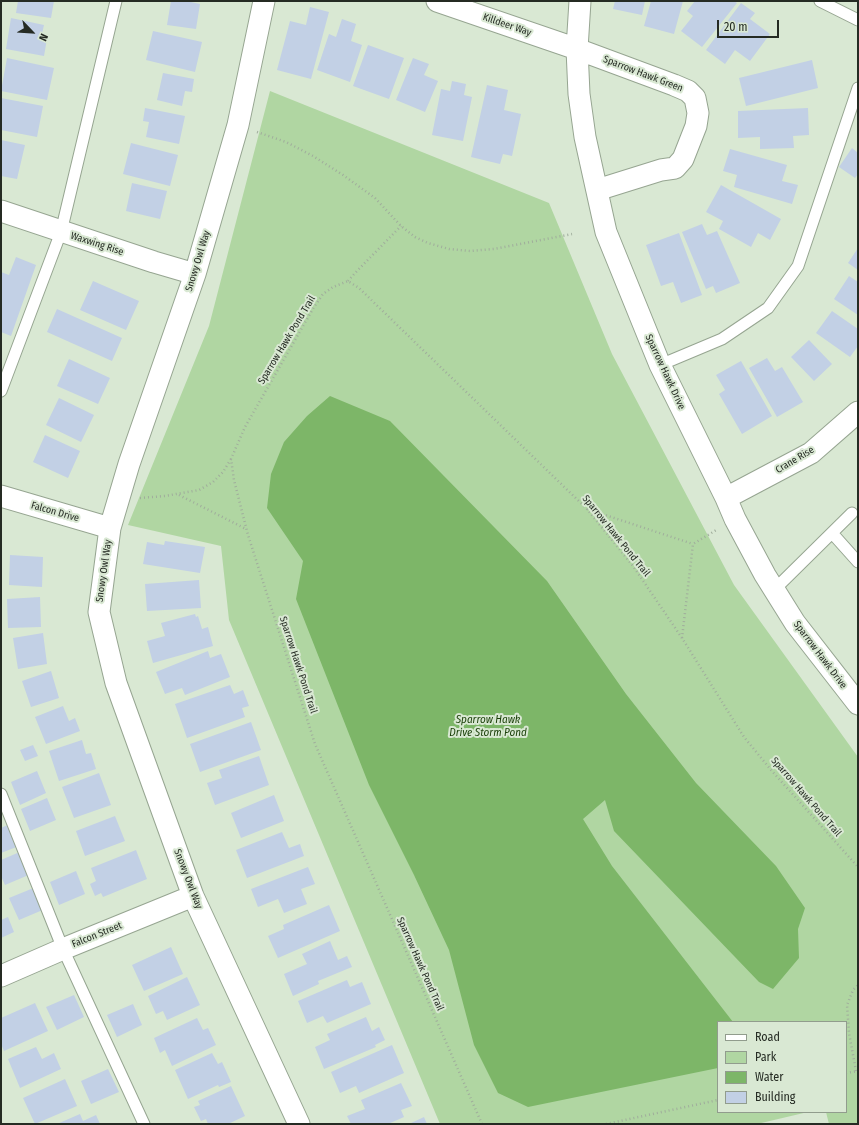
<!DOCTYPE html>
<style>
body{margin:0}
#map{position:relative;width:859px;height:1125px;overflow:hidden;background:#d9e8d3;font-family:"Fira Sans Condensed",sans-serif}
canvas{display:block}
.frame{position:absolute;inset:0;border:2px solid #252b23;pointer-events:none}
.legend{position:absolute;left:717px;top:1021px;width:130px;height:92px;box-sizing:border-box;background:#d9e8d3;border:1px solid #919c8d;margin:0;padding:5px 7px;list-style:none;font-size:12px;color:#252b23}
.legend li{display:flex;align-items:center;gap:8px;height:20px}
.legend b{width:20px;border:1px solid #919c8d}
.north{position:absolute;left:12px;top:12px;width:40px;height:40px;-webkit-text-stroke:3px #d9e8d3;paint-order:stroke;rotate:115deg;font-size:11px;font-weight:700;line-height:16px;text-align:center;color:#252b23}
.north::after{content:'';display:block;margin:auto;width:14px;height:18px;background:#252b23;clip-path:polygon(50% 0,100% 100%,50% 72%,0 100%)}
.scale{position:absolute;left:717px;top:20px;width:62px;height:18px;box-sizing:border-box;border:2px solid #252b23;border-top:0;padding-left:5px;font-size:12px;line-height:14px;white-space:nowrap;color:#252b23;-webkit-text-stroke:3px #d9e8d3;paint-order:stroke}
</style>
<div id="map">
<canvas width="859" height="1125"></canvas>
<div class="frame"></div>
<ul class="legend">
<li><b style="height:5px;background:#fff"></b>Road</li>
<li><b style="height:11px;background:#b0d6a2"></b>Park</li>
<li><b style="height:11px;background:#7db668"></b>Water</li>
<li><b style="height:11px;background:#c2d0e5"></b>Building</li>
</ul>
<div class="north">N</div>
<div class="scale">20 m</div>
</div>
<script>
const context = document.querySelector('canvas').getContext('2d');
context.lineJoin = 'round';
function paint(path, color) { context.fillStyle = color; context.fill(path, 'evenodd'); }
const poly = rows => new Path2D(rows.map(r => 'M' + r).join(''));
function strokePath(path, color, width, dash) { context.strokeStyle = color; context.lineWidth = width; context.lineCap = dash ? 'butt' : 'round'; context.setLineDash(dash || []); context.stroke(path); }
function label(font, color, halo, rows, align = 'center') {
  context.font = font + ' "Fira Sans Condensed",sans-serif'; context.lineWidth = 4; context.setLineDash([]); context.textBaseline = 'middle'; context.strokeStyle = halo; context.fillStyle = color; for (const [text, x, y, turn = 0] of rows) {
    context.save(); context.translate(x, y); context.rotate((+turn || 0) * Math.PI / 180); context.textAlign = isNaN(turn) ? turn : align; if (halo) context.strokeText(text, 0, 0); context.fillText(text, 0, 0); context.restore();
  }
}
paint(poly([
 [270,91,549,203,612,354,734,585,858,757,858,1124,829,1124,826,1112,846,1112,846,1022,718,1022,718,1112,808,1112,757,1124,440,1124,229,620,221,546,128,525,209,326]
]), '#b0d6a2');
paint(poly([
 [330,396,390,421,547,581,626,694,696,783,776,866,805,908,798,929,799,958,773,989,759,982,614,831,605,800,583,819,612,866,733,1022,718,1022,718,1068,528,1107,498,1093,474,1045,449,950,414,875,369,785,296,599,303,561,267,508,271,474,284,442,307,416]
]), '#7db668');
paint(poly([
 [18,1,54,1,51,18,16,13],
 [171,1,186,1,200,4,196,29,167,25],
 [615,1,645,1,642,15,613,9],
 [651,1,683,1,674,34,644,26],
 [695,1,734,1,737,3,702,47,681,31,693,16,687,11],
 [741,3,755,13,750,19,770,34,750,61,735,50,725,64,706,50],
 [310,7,329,12,311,79,277,70,290,21,306,25],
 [11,18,44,25,41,38,47,39,44,56,6,49],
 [342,19,356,24,351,41,362,45,350,82,317,70,329,34,336,37],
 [153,31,202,42,195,72,146,60],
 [368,45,404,58,389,99,353,86],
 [7,58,54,68,47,100,1,91],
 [413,58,429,64,424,75,438,81,425,112,396,100],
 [812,60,818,88,746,106,739,78],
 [163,73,194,79,192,92,185,91,182,106,157,100],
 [452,81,466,84,464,95,472,97,463,141,432,135,441,89,450,91],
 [487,85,508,90,504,110,521,114,512,156,503,154,500,164,471,157],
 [1,98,43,106,37,137,1,130],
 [145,108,185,116,179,144,146,137,149,122,143,121],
 [808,108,809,135,793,136,794,148,760,149,760,137,738,138,738,111],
 [1,140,25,145,17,179,1,176],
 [131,143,178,155,170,186,123,174],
 [852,148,858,153,858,174,855,178,839,167],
 [730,149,787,165,782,181,798,185,792,204,734,187,737,175,723,171],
 [132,183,167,191,160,219,126,211],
 [721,185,781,219,770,240,758,233,751,247,719,229,723,221,706,212],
 [702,224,707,235,717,231,740,283,716,293,713,286,706,289,682,232],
 [679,233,702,295,681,303,673,282,661,286,646,245],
 [858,248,858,270,848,263],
 [16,257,36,265,11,336,1,332,1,272,9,275],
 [849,276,858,282,858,315,834,299],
 [93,281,139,301,126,330,80,310],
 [57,309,122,338,112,361,47,332],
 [832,311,858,329,858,346,850,357,816,333],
 [809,340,832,364,814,381,791,357],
 [767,358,775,371,782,367,803,402,777,417,749,368],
 [69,359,110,378,98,404,57,386],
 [741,361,772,416,742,434,719,394,725,390,716,375],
 [59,398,94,415,81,442,46,425],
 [45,435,80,451,68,478,33,462],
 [165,541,205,547,200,573,143,564,147,542,164,545],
 [10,555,43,557,42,587,9,585],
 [199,580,201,608,147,611,145,584],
 [40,597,41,627,8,628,7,599],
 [195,614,196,617,198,616,202,629,208,627,213,646,153,663,147,641,165,636,161,623],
 [43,633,47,664,18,669,13,638],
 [208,651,210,658,221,654,230,677,185,695,182,688,165,694,156,672],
 [51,671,59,698,31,707,22,681],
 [230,685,234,694,243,690,249,706,242,708,245,717,187,738,175,704],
 [63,706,69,721,75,718,80,731,46,744,35,717],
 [251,722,261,750,200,772,190,744],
 [82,740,86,754,91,753,96,769,59,781,49,751],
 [33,745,38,756,25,761,20,750],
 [259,756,269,785,215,805,207,783,222,778,219,770],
 [37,771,46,793,20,805,11,782],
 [99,773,111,805,74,818,62,787],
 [274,795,284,821,241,838,231,813],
 [47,798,56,820,30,831,21,809],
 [115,816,125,841,85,856,76,831],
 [10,824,19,846,1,853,1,828],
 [282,832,289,848,300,844,304,856,247,878,236,850],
 [136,850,147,879,103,897,101,893,95,896,90,884,96,881,91,868],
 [22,851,31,874,5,885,1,876,1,860],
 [308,867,315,884,301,889,307,904,284,913,278,899,258,907,251,889],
 [76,871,85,894,59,905,50,882],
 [36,887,45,909,19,920,9,898],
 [329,905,340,931,278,958,268,936,284,929,283,925],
 [8,917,14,932,1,938,1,920],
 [330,941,338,960,347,956,352,967,318,981,319,984,293,996,284,974,307,964,302,954],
 [171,947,183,974,144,991,132,965],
 [187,977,200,1005,167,1020,163,1011,156,1014,148,996],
 [347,980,350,987,362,982,371,1004,327,1023,323,1016,307,1023,298,1001],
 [74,995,84,1017,57,1030,46,1007],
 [35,1003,48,1031,4,1051,1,1044,1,1018],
 [133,1004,142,1025,117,1037,107,1015],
 [366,1017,372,1031,379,1027,385,1040,375,1045,376,1047,324,1069,315,1047,330,1040,327,1034],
 [197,1018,203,1030,208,1028,216,1045,172,1066,165,1050,160,1053,154,1038],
 [392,1045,404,1073,359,1093,356,1086,340,1093,331,1072],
 [36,1047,42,1059,54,1053,61,1069,20,1088,8,1059],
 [212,1053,218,1064,222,1062,231,1082,219,1087,218,1085,188,1099,175,1070],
 [108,1069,119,1092,91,1104,81,1081],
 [65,1079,77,1106,35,1124,23,1098],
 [401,1083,412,1106,401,1110,404,1117,388,1124,351,1124,347,1116,365,1109,361,1100],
 [231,1086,245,1116,228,1124,208,1124,206,1119,201,1121,194,1107,200,1105,198,1101],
 [80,1114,83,1121,96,1115,100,1124,57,1124],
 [424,1117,427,1124,409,1124]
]), '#c2d0e5');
const lane = poly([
 [820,1,858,20],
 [660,365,722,339,768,308,798,266,858,88],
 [1,391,61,232,116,1],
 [832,533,858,562],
 [774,590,852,513],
 [1,794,63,949,144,1124]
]);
const street = poly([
 [264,1,238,125,195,274,129,464,110,528,99,612,116,683,193,896,299,1124],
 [437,1,577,49,674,85,688,91,695,98,698,113,696,126,683,159,675,168,661,170,597,190],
 [580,1,577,49,579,94,585,137,606,232,660,365,726,498,735,519,765,575,795,623,858,704],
 [1,211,154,262,195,274],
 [1,496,110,528],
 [726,498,811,453,858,412],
 [1,976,63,949,193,896]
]);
strokePath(lane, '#96a591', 13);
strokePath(street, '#96a591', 23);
strokePath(poly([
 [257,132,286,142,313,156,343,175,375,198,401,226,415,237,428,243,449,249,470,251,494,249,572,234],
 [348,281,355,273,401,226],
 [179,495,246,529],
 [140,498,165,496,199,490,213,482,223,472,231,459],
 [587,509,693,544],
 [682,638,693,544,718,529],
 [856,1071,849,1033,847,1005,853,990,858,985],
 [846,1073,858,1071],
 [482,1124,315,744,248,535,234,480,231,459,245,427,314,307,323,294,333,287,348,281,359,288,587,509,633,566,682,638,744,737,771,770,858,867],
 [606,1124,718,1100]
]), '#a0ad9c', 2.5, [1, 3]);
strokePath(lane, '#fff', 11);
strokePath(street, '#fff', 21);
label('10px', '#252b23', '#d9e8d3', [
 ["Killdeer Way",507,25,19],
 ["Sparrow Hawk Green",643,74,21],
 ["Waxwing Rise",97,244,18],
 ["Snowy Owl Way",198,261,-73],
 ["Sparrow Hawk Pond Trail",287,340,-59],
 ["Sparrow Hawk Drive",665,372,65],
 ["Crane Rise",795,460,-31],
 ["Falcon Drive",55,512,16],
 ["Sparrow Hawk Pond Trail",616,536,51],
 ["Snowy Owl Way",104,571,-82],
 ["Sparrow Hawk Drive",820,655,53],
 ["Sparrow Hawk Pond Trail",298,665,72],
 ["Sparrow Hawk Pond Trail",806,797,49],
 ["Snowy Owl Way",188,879,69],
 ["Falcon Street",97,935,-22],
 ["Sparrow Hawk Pond Trail",420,964,66]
]);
label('italic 11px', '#193e07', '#d9e8d3', [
 ["Sparrow Hawk",488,720],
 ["Drive Storm Pond",488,733]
]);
</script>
